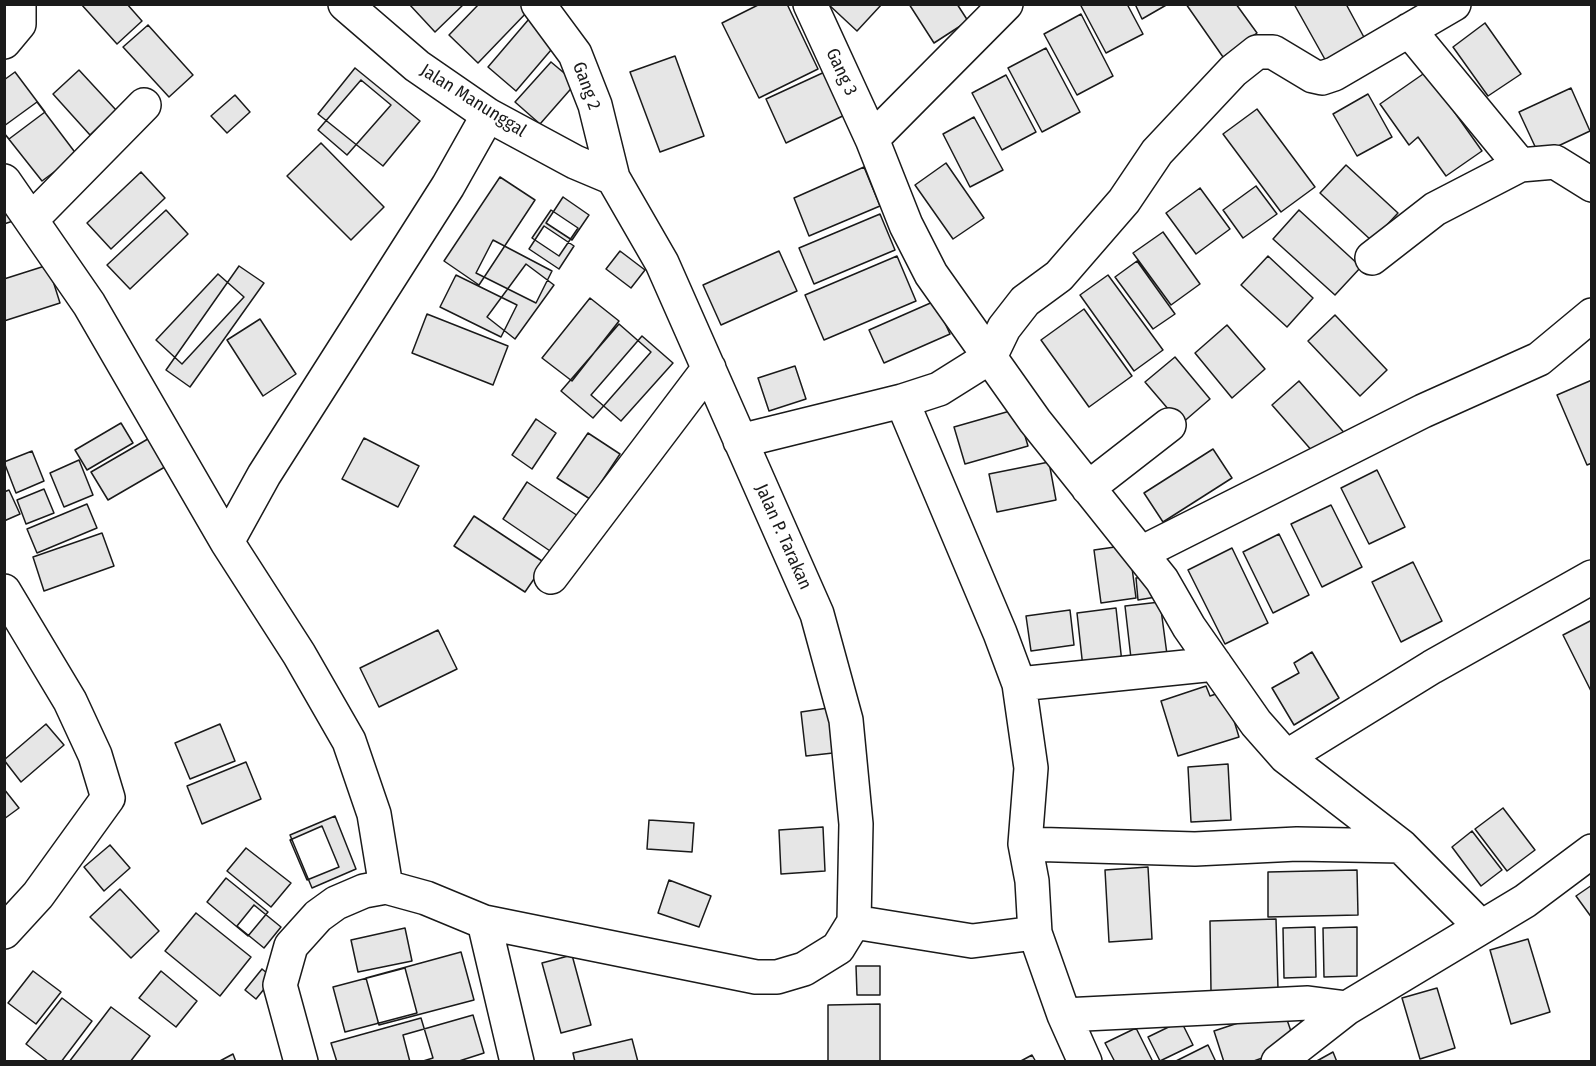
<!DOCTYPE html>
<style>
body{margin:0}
#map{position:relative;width:1596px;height:1066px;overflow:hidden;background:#fff;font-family:"Fira Sans Condensed",sans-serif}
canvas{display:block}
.frame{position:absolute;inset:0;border:6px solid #1a1a1a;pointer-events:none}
</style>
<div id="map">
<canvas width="1596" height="1066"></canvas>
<div class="frame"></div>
</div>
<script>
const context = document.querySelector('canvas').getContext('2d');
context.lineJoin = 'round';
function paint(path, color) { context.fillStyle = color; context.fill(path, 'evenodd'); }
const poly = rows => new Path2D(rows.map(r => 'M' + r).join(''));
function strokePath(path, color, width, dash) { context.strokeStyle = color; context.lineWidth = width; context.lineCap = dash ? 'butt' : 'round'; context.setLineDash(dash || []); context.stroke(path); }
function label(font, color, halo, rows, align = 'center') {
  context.font = font + ' "Fira Sans Condensed",sans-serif'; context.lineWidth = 4.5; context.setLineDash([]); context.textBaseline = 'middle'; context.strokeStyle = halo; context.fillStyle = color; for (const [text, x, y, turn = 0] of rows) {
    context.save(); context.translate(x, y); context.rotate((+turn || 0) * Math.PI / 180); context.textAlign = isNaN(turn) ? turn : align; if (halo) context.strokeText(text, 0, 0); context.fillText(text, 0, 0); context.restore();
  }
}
const building = poly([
 [81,4,127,4,142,21,117,44,81,4],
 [409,4,464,4,435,32,409,4],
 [479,4,523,4,529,10,478,63,449,35,479,4],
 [760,4,787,4,818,69,759,98,722,23,760,4],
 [828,4,882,4,857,31,828,4],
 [909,4,957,4,968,21,934,43,909,4],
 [1080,4,1127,4,1143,34,1106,53,1080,4],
 [1135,4,1168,4,1142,19,1135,4],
 [1186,4,1236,4,1257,33,1223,57,1186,4],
 [1294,4,1346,4,1366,41,1327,63,1294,4],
 [1081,14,1113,76,1077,95,1044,34,1081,14],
 [529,19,557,43,516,91,488,67,529,19],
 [1485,23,1521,74,1488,96,1453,47,1485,23],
 [148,25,193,75,169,97,123,47,148,25],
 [1046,48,1080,112,1042,132,1008,68,1046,48],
 [675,56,704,136,660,152,630,72,675,56],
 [551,62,576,83,540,124,515,102,551,62],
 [355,68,420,121,383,166,318,114,355,68],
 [79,70,116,110,90,135,53,94,79,70],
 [829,70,849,113,786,143,766,99,829,70],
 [15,72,45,112,9,139,4,133,4,80,15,72],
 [1426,72,1482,151,1446,176,1418,137,1409,145,1380,104,1426,72],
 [1006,75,1036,132,1002,150,972,93,1006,75],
 [361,80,391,105,347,155,318,130,361,80],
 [1571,88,1590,131,1539,155,1519,112,1571,88],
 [1368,94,1392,137,1357,156,1333,114,1368,94],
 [235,95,250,112,227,133,211,116,235,95],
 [37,102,77,155,42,181,4,133,4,126,37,102],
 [1257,109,1315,187,1281,212,1223,134,1257,109],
 [974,117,1003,170,970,187,943,134,974,117],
 [321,143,384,207,351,240,287,176,321,143],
 [946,163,984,218,953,239,915,185,946,163],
 [1346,165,1398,213,1372,241,1320,193,1346,165],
 [864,167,880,206,809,236,794,198,864,167],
 [141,172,165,198,111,249,87,223,141,172],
 [500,177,535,200,479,285,444,261,500,177],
 [1256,186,1277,214,1243,238,1223,210,1256,186],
 [1200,188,1230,229,1196,254,1166,213,1200,188],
 [563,197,589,215,572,240,546,223,563,197],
 [4,198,13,221,4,224,4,198],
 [166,210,188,234,130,289,107,265,166,210],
 [551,210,578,228,559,256,532,238,551,210],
 [1299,210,1361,267,1335,295,1273,239,1299,210],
 [880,214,895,250,814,284,799,248,880,214],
 [544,226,574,246,559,269,529,249,544,226],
 [1163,232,1200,284,1171,305,1133,253,1163,232],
 [493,240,552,271,536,303,476,273,493,240],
 [620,251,645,270,631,288,606,269,620,251],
 [779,251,797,291,721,325,703,285,779,251],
 [897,256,916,301,824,340,805,295,897,256],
 [1268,256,1313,298,1287,327,1241,285,1268,256],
 [1137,261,1175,314,1153,329,1115,277,1137,261],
 [526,264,554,285,515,339,487,317,526,264],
 [48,265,60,303,4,321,4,279,48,265],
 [239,266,264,283,190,387,166,370,239,266],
 [218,274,244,297,182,364,156,340,218,274],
 [456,275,517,305,501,337,440,307,456,275],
 [1108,275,1163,350,1134,371,1080,295,1108,275],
 [590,298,619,321,572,381,542,358,590,298],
 [935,301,950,334,884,363,869,330,935,301],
 [1084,309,1132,376,1089,407,1041,340,1084,309],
 [427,314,508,346,493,385,412,353,427,314],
 [1335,315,1387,370,1360,396,1308,341,1335,315],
 [260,319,296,374,263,396,227,340,260,319],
 [619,324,651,352,593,418,561,391,619,324],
 [1227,325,1265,369,1232,398,1195,353,1227,325],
 [642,336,673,363,621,421,591,395,642,336],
 [1175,357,1210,399,1181,424,1145,382,1175,357],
 [795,366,806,399,769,411,758,378,795,366],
 [1592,380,1592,463,1587,465,1557,395,1592,380],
 [1299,381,1347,436,1320,460,1272,405,1299,381],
 [1017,409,1028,446,965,464,954,427,1017,409],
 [536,419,556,433,532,469,512,455,536,419],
 [121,423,133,443,87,470,75,450,121,423],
 [588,433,620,454,590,499,557,478,588,433],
 [153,436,170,464,108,500,91,472,153,436],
 [364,438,419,466,398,507,342,479,364,438],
 [1213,449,1232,478,1163,522,1144,493,1213,449],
 [32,451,44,481,16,493,4,462,32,451],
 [79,460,93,495,64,507,50,473,79,460],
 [1049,462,1056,500,997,512,989,474,1049,462],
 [1377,470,1405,527,1369,544,1341,488,1377,470],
 [527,482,581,518,556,555,503,519,527,482],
 [44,489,54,513,26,524,17,500,44,489],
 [9,490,20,514,4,521,4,492,9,490],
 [87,504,97,528,37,553,27,529,87,504],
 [1331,505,1362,567,1322,587,1291,524,1331,505],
 [474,516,545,563,525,592,454,546,474,516],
 [102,533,114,566,44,591,33,557,102,533],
 [1279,534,1309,595,1273,613,1243,552,1279,534],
 [1129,545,1136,598,1101,603,1094,550,1129,545],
 [1232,548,1268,623,1225,644,1188,570,1232,548],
 [1413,562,1442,621,1401,642,1372,582,1413,562],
 [1153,576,1156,597,1138,600,1136,578,1153,576],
 [1160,602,1168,662,1132,667,1125,606,1160,602],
 [1116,608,1123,672,1084,677,1077,613,1116,608],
 [1070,610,1074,645,1031,651,1026,616,1070,610],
 [1592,620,1592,693,1563,635,1592,620],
 [438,630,457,669,379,707,360,668,438,630],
 [1312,652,1339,698,1294,725,1272,688,1299,673,1294,663,1312,652],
 [1206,686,1210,696,1225,691,1239,737,1178,756,1161,701,1206,686],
 [828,708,833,753,806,756,801,712,828,708],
 [46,724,64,745,21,782,4,760,46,724],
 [220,724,235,761,190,779,175,743,220,724],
 [246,762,261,799,202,824,187,786,246,762],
 [1228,764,1231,820,1191,822,1188,767,1228,764],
 [4,789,19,808,4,819,4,789],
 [1503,808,1535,850,1507,871,1475,829,1503,808],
 [335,816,356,869,312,888,290,835,335,816],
 [649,820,694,823,692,852,647,849,649,820],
 [322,826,339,867,307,880,290,840,322,826],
 [823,827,825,871,781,874,779,830,823,827],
 [1472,831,1502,870,1481,886,1452,847,1472,831],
 [110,845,130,868,104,891,84,867,110,845],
 [246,848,291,883,271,907,227,871,246,848],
 [1148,867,1152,939,1109,942,1105,870,1148,867],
 [1357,870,1358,915,1268,917,1268,872,1357,870],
 [226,878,268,912,248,936,207,902,226,878],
 [669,880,711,896,699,927,658,913,669,880],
 [1592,885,1592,918,1576,896,1592,885],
 [120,889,159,931,131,958,90,917,120,889],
 [254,905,281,927,264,948,237,926,254,905],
 [196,913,251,957,220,996,165,951,196,913],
 [1276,919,1278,989,1211,991,1210,921,1276,919],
 [1315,927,1316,977,1284,978,1283,928,1315,927],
 [1357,927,1357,976,1324,977,1323,928,1357,927],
 [405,928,412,961,358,972,351,940,405,928],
 [1528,939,1550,1012,1511,1024,1490,950,1528,939],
 [461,952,474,1000,379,1025,366,978,461,952],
 [572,955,591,1025,561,1033,542,963,572,955],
 [856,966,880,966,880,995,857,995,856,966],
 [405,968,417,1013,345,1032,333,987,405,968],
 [262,969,273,978,256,999,245,990,262,969],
 [33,971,61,992,36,1024,8,1003,33,971],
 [161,971,197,1001,176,1027,139,998,161,971],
 [1437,988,1455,1048,1420,1059,1402,998,1437,988],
 [62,998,92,1021,61,1062,49,1062,26,1044,62,998],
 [880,1004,880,1061,828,1061,828,1005,880,1004],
 [111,1007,150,1036,130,1062,69,1062,111,1007],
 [1283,1008,1296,1046,1251,1062,1224,1062,1214,1031,1283,1008],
 [473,1015,484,1053,456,1062,410,1062,403,1035,473,1015],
 [421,1018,433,1058,420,1062,337,1062,331,1043,421,1018],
 [1181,1021,1193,1045,1160,1061,1148,1037,1181,1021],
 [1136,1028,1153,1062,1115,1062,1105,1043,1136,1028],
 [632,1039,638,1062,575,1062,573,1053,632,1039],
 [1208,1045,1216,1062,1174,1062,1208,1045],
 [1333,1052,1337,1062,1315,1062,1333,1052],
 [233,1054,236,1062,218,1062,233,1054],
 [1032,1055,1036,1062,1019,1062,1032,1055]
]);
paint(building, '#e6e6e6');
strokePath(building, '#1a1a1a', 1.5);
const minor = poly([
 [345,4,417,66,488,115,575,162,613,178],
 [538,4,575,54,595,105,613,178,662,263,817,614,846,720,856,824,854,922],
 [810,4,872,139,906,225,931,274,1035,421,1162,580,1189,627,1256,723,1286,757,1401,846,1481,927],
 [1409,30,1520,165],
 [4,42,19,24,19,4],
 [872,139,1006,4],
 [4,181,89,304,227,542,299,654,349,741,374,814,386,887],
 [31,220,144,105],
 [1372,258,1435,209,1520,165,1555,162,1592,185],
 [740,441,902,401],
 [1088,488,1169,425],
 [227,542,264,475,448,186,488,115],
 [1141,553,1423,411,1539,359,1592,315],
 [551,577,709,368],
 [4,591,70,701,95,755,108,798,38,895,4,932],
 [1019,684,1215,664],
 [1286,757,1432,667,1592,577],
 [1025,844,1195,849,1297,844,1401,846],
 [484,922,517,1062],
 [854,922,972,941,1035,933],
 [1064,1015,1308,1003,1347,1008],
 [301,1062,280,985,291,946,318,916,336,903,364,891,386,887,426,898,484,922,756,977,777,977,804,969,838,948,854,922],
 [1085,1062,1064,1015,1035,933,1032,881,1025,844,1031,768,1019,684,1000,633,902,401,939,389,990,357,1004,328,1025,301,1059,276,1124,201,1157,152,1233,71,1257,52,1273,52,1313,76,1322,78,1334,74,1454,4],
 [1278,1062,1347,1008,1525,901,1592,851]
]);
strokePath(minor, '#1a1a1a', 36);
strokePath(minor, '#fff', 33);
label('18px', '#1a1a1a', '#fff', [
 ["Gang 3",841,72,65],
 ["Gang 2",586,86,70],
 ["Jalan Manunggal",473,101,32],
 ["Jalan P. Tarakan",783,537,66]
]);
</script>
